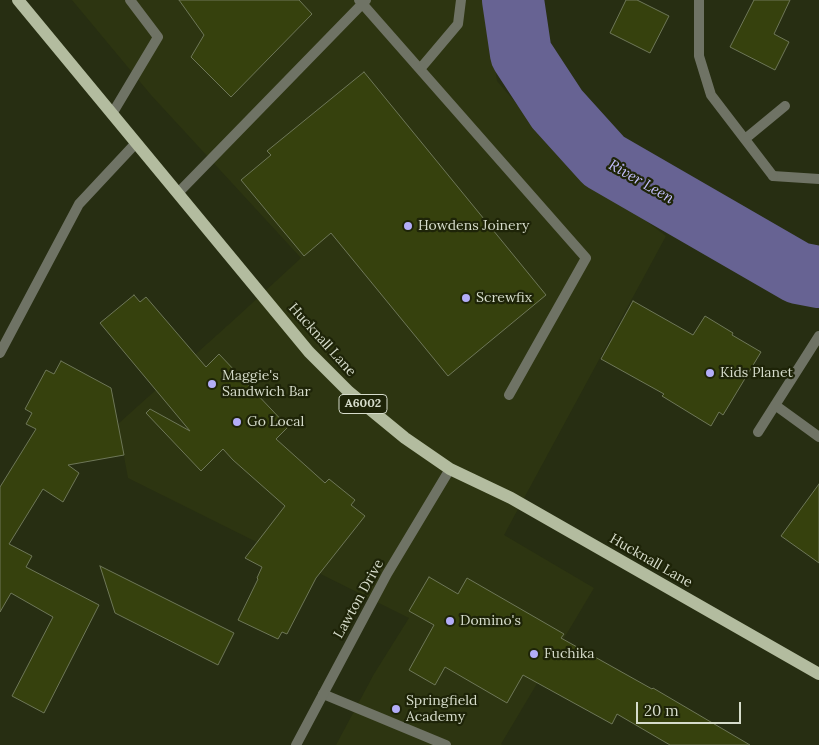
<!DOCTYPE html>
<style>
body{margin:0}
#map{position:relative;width:819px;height:745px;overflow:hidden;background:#272e12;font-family:Lora,serif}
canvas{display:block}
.scale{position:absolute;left:636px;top:702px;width:105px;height:22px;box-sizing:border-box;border:2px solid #d6dccb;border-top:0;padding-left:6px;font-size:15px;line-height:18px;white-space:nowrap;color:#d6dccb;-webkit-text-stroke:4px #1e2408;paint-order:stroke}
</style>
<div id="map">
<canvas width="819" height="745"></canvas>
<div class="scale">20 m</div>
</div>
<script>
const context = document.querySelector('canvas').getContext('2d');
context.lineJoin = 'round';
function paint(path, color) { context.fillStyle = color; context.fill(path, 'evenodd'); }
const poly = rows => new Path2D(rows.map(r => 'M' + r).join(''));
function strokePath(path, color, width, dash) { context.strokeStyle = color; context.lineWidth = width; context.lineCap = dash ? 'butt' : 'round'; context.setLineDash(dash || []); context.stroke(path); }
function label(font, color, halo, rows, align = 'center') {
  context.font = font + ' Lora,serif'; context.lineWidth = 4.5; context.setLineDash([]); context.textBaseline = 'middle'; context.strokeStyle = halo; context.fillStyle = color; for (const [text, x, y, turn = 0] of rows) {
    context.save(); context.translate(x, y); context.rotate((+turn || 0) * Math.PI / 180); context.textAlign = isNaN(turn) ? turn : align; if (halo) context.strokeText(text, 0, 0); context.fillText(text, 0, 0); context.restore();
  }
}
paint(poly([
 [72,0,485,0,497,81,566,161,666,236,504,535,594,588,501,744,503,745,336,745,374,674,409,618,128,478,118,424,237,317,301,258,151,95]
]), '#2d3511');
strokePath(poly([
 [513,0,521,54,557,109,604,161,798,273,819,277]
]), '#676393', 62);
const building = poly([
 [179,0,299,0,312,14,231,97,191,57,204,35,179,0],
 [626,0,637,0,669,16,650,53,610,33,626,0],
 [754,0,790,0,774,34,789,42,775,70,730,47,754,0],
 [364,72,546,295,448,376,331,233,304,256,241,180,271,155,267,151,364,72],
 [134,295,140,302,146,297,206,367,219,354,288,427,276,439,325,483,329,479,355,500,351,505,365,516,316,578,287,634,282,632,278,639,238,620,258,579,257,578,262,567,245,558,285,506,233,460,223,449,201,471,146,413,150,409,190,431,100,323,134,295],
 [633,301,693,335,705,316,733,333,732,335,761,352,723,415,719,412,711,426,662,396,664,394,601,359,633,301],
 [61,361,111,388,124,455,68,465,79,473,63,502,43,489,9,544,32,556,26,567,99,605,44,713,12,696,53,617,11,593,0,612,0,487,36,429,26,424,32,413,25,409,46,370,54,374,61,361],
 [819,484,819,563,781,536,819,484],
 [100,566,234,633,218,665,115,613,100,566],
 [429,577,458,594,467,578,564,634,561,638,652,689,653,688,750,745,670,745,617,714,612,724,523,675,507,703,445,667,435,685,409,670,434,625,409,611,429,577]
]);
paint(building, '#36410d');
strokePath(building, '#6e7758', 1);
strokePath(poly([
 [359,0,586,258,509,395],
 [420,69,458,24,461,0],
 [112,114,158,37,130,0],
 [773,176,819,179],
 [178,193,366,0],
 [775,405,819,437],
 [758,432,819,336],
 [323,694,446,745]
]), '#6f7365', 10);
strokePath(poly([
 [699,0,699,56,711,95,773,176],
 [745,139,785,106],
 [0,353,79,204,136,143],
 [296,745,387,574,450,469]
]), '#6f7365', 10);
strokePath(poly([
 [18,0,309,352,349,392,405,438,450,469,511,498,819,674]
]), '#b3bc9f', 12);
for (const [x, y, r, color] of [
 [408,226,5,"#b3adf9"],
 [466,298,5,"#b3adf9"],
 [710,373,5,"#b3adf9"],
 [212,384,5,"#b3adf9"],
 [237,422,5,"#b3adf9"],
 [450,621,5,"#b3adf9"],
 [534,654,5,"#b3adf9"],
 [396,709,5,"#b3adf9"]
]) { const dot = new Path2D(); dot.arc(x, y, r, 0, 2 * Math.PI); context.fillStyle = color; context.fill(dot); strokePath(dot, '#1e2408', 2); }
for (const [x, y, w] of [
 [363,404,48]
]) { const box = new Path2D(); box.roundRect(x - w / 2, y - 9.5, w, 19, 4); context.fillStyle = '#1e2408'; context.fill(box); strokePath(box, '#d6dccb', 1); }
label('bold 12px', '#d6dccb', null, [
 ["A6002",363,404]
]);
label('14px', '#d6dccb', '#1e2408', [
 ["Howdens Joinery",418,226],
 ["Screwfix",476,298],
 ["Kids Planet",720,373],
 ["Maggie's",222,376],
 ["Sandwich Bar",222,392],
 ["Go Local",247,422],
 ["Domino's",460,621],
 ["Fuchika",544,654],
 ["Springfield",406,701],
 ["Academy",406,717]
], 'left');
label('14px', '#d6dccb', '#1e2408', [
 ["Hucknall Lane",322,340,48],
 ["Hucknall Lane",651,561,30],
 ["Lawton Drive",359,599,-61]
]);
label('italic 15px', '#c2befb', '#1e2408', [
 ["River Leen",641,182,30]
]);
</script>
